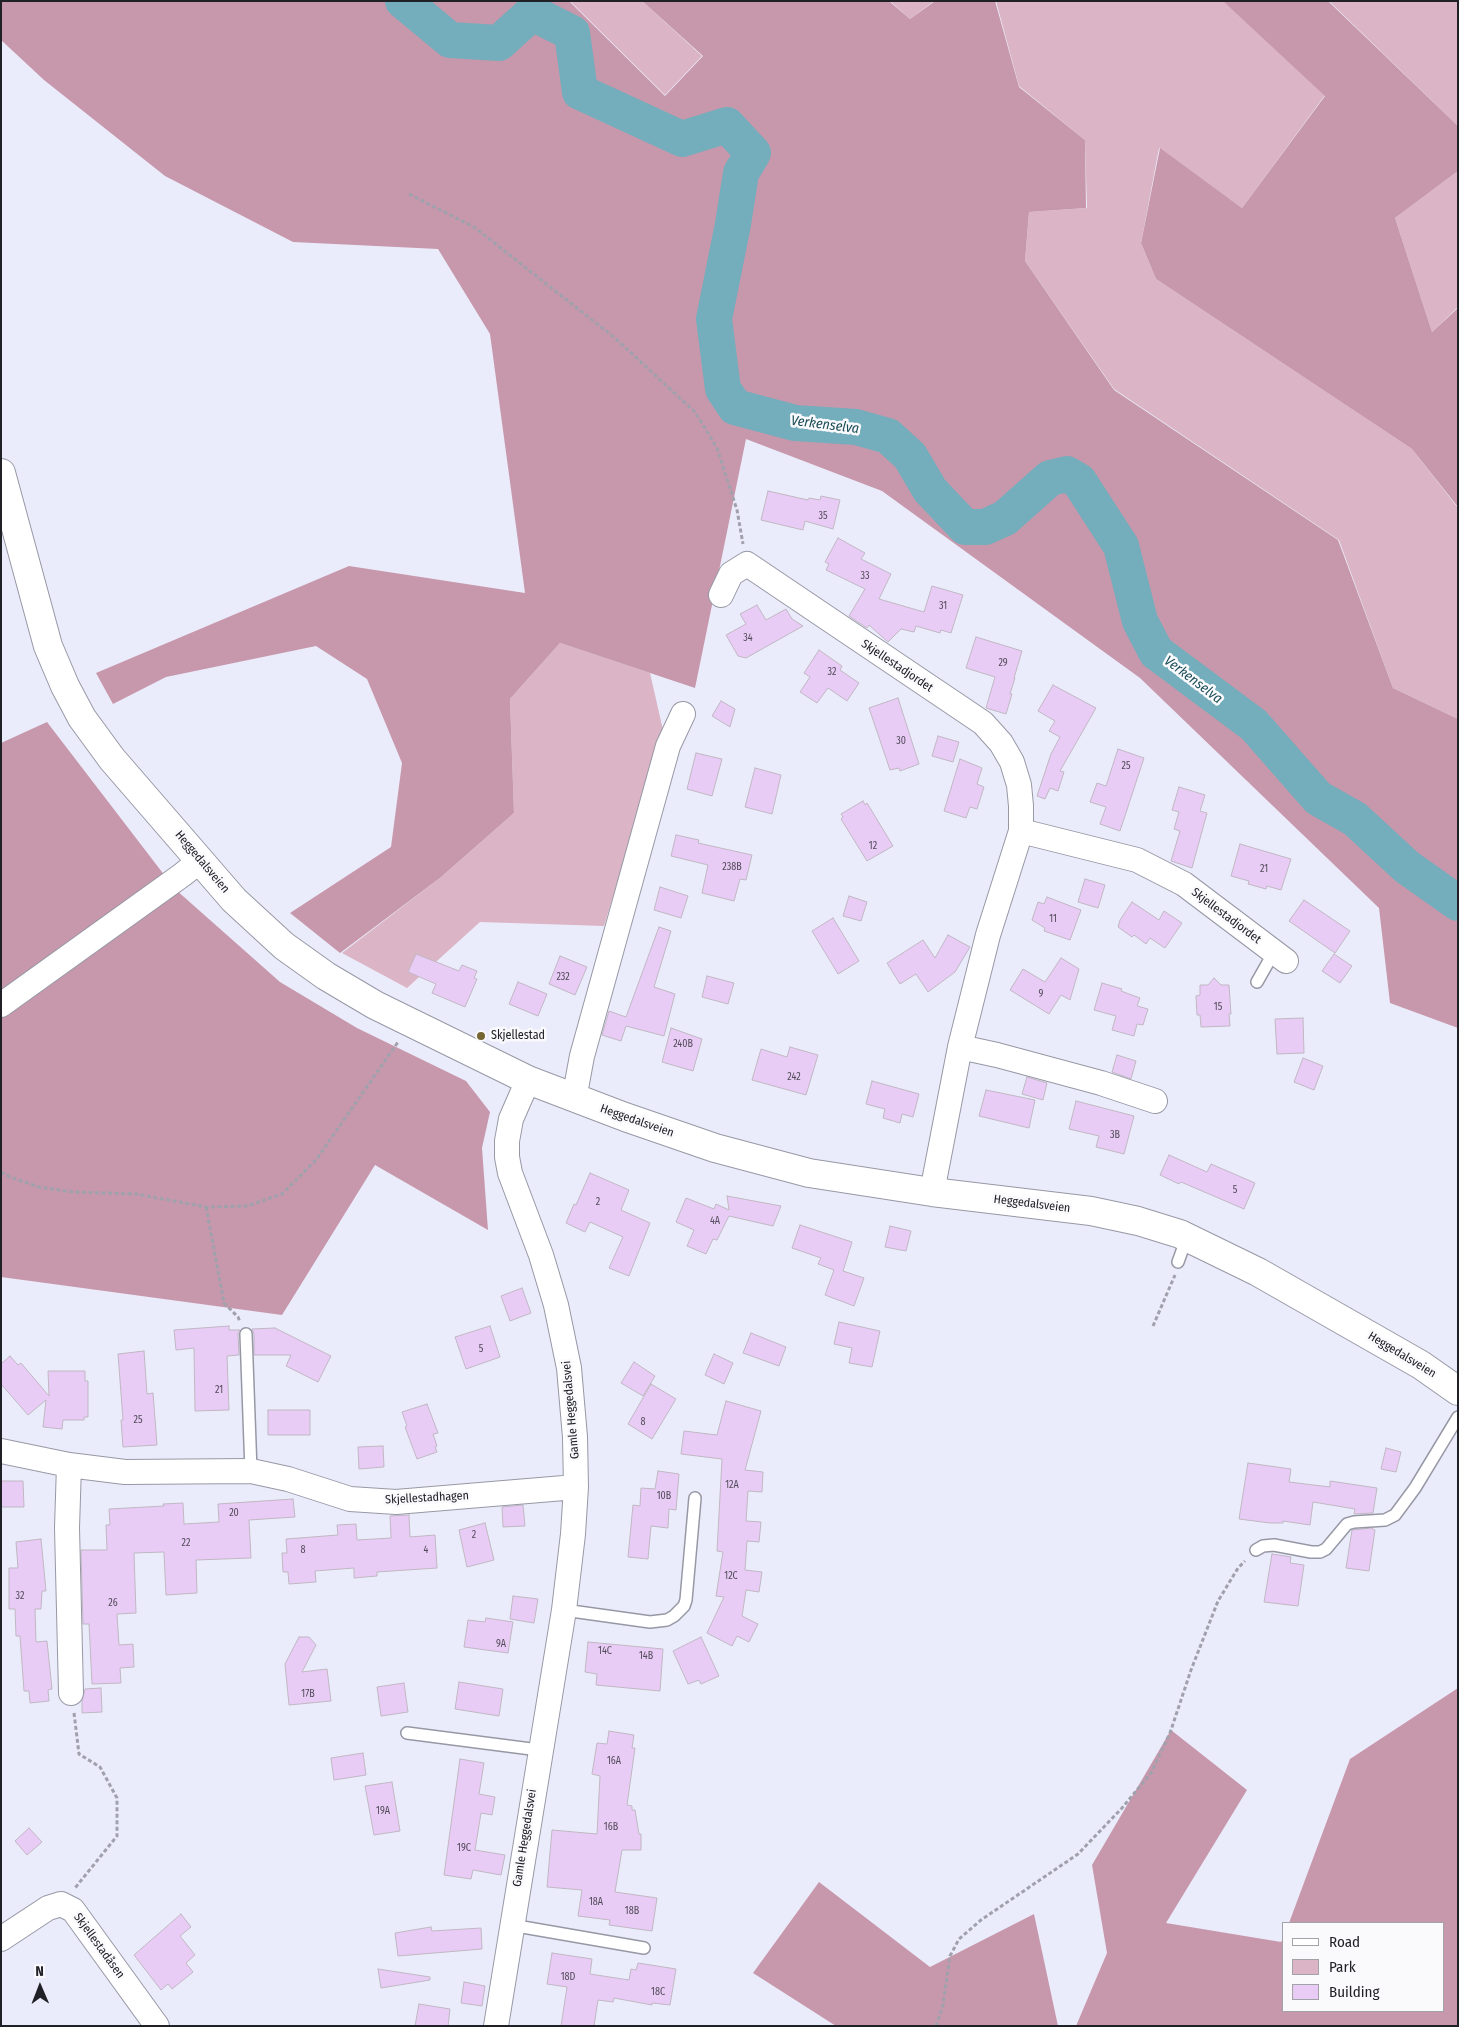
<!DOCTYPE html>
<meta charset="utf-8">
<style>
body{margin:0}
#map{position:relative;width:1459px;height:2027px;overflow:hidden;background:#ebecfb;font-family:"Fira Sans Condensed",sans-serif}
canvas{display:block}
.frame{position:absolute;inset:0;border:2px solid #202126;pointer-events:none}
.legend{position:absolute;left:1282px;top:1922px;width:162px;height:90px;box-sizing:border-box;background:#fafafd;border:1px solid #a3a3a7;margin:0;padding:6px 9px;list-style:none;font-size:15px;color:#202126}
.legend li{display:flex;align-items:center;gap:10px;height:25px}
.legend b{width:25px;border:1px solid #a3a3a7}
.north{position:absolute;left:15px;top:1962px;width:50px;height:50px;-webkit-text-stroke:4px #fafafd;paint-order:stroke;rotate:359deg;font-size:14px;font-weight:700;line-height:20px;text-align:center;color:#202126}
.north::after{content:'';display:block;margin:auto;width:18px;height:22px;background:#202126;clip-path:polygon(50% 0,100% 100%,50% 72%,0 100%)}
</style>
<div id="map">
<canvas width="1459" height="2027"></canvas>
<div class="frame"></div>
<ul class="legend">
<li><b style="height:6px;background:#fff"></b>Road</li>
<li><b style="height:14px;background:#dbb4c5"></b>Park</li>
<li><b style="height:14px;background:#e9ccf5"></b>Building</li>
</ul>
<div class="north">N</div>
</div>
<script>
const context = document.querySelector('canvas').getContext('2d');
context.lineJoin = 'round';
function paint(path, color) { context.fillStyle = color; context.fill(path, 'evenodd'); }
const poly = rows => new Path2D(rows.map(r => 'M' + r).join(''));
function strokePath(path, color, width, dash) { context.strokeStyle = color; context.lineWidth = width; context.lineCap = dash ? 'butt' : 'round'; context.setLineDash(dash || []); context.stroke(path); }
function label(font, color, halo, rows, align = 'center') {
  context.font = font + ' "Fira Sans Condensed",sans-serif'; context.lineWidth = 5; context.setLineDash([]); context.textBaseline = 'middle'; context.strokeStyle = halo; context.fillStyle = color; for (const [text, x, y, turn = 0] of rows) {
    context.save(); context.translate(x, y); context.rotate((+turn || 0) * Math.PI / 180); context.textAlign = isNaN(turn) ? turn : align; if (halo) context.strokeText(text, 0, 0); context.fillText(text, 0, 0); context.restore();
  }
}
paint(poly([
 [570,1,642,1,702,56,665,95],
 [890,1,934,1,910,19],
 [996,1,1224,1,1325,95,1242,208,1159,148,1141,243,1156,279,1412,449,1458,508,1458,719,1393,688,1339,540,1114,389,1025,261,1029,212,1087,208,1085,140,1019,86],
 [1329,1,1458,1,1458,126],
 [1458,171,1458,307,1432,332,1395,218],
 [560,643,650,673,663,730,604,926,480,922,407,988,342,953,440,878,514,813,510,699]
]), '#dbb4c5');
paint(poly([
 [1,1,569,1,665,96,703,56,642,1,889,1,910,19,935,1,995,1,1019,87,1085,140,1086,208,1029,212,1025,261,1114,390,1338,540,1393,688,1458,719,1458,1028,1390,1003,1379,908,1140,678,882,491,746,439,695,688,560,643,510,699,514,813,440,878,340,953,290,913,391,847,402,763,367,679,316,646,166,677,113,704,96,673,349,566,525,593,490,334,438,249,293,242,165,176,44,80,1,40],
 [1328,1,1458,126,1458,171,1395,218,1432,332,1458,308,1458,507,1412,449,1156,279,1141,243,1160,148,1242,208,1325,96,1224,2],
 [47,722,175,889,280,982,357,1028,466,1081,490,1112,482,1148,488,1230,375,1165,282,1315,1,1277,1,743],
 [1458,1688,1458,2026,1076,2026,1107,1953,1092,1865,1171,1730,1247,1790,1166,1923,1281,1942,1283,1939,1283,2011,1443,2011,1443,1923,1289,1923,1350,1759],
 [819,1882,930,1967,1034,1914,1058,2026,836,2026,753,1973]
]), '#c798ac');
strokePath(poly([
 [403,1,450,40,499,43,532,13,572,33,580,92,682,139,727,125,753,153,741,173,733,224,714,319,723,389,735,407,795,423,856,427,888,436,910,456,930,490,965,527,985,527,1005,518,1050,478,1067,474,1079,481,1121,546,1140,621,1156,652,1254,725,1318,798,1355,819,1407,867,1458,903]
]), '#74adbb', 36);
const building = poly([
 [768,491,808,500,809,498,820,500,821,496,840,500,833,529,805,521,803,530,761,520,768,491],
 [838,538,865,553,861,559,891,574,879,599,924,612,932,586,963,595,951,633,941,630,940,633,916,626,914,632,901,629,888,642,869,625,867,628,849,616,865,589,826,570,829,564,825,562,838,538],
 [757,605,766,620,786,609,792,619,803,626,746,658,738,656,726,635,746,624,740,614,757,605],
 [976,637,1022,651,1014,678,1015,678,1010,694,1012,694,1006,714,986,708,995,677,966,668,976,637],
 [819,650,842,666,840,670,859,683,847,701,828,688,817,703,800,692,810,677,804,673,819,650],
 [1053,685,1096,708,1060,771,1064,772,1058,791,1050,788,1045,799,1037,796,1051,754,1060,737,1049,731,1055,721,1038,711,1053,685],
 [898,698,919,764,900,771,899,768,890,770,869,708,898,698],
 [721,701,735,709,730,727,712,716,721,701],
 [938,736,959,742,953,762,932,756,938,736],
 [1118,749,1144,758,1120,831,1100,824,1106,807,1090,802,1097,783,1106,786,1118,749],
 [696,753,722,759,712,796,687,789,696,753],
 [960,759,982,768,977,784,984,787,977,809,970,807,966,818,944,811,960,759],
 [755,768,781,775,772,814,745,807,755,768],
 [1179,787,1205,795,1200,811,1207,813,1192,868,1171,861,1180,831,1174,829,1179,812,1172,810,1179,787],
 [863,801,865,805,867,803,893,846,867,861,841,819,843,817,841,814,863,801],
 [676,835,699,840,698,843,752,855,746,880,740,879,734,901,702,893,708,865,671,856,676,835],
 [1240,844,1291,859,1281,890,1267,886,1266,889,1248,884,1249,881,1231,876,1240,844],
 [1085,879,1105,885,1098,908,1078,902,1085,879],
 [660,887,688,896,681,918,654,910,660,887],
 [849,896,867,902,861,921,843,916,849,896],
 [1047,897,1081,910,1070,940,1044,931,1045,928,1032,920,1038,902,1044,904,1047,897],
 [1304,900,1350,931,1335,953,1289,921,1304,900],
 [1132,902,1159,920,1164,911,1182,923,1165,948,1150,938,1146,944,1134,935,1132,937,1118,927,1120,920,1132,902],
 [833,918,859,961,838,974,812,931,833,918],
 [659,927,671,931,654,987,675,994,664,1036,626,1026,621,1041,602,1035,609,1011,626,1017,659,927],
 [948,935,970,947,955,972,928,992,916,974,900,984,887,963,923,940,935,958,948,935],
 [416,954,459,971,462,965,477,971,474,978,477,979,465,1007,432,993,436,984,408,972,416,954],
 [1334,954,1352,966,1340,983,1322,971,1334,954],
 [560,956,587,967,575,995,549,984,560,956],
 [1061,958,1079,969,1070,1000,1061,995,1049,1014,1010,990,1023,969,1045,982,1061,958],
 [707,976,734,983,728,1004,702,997,707,976],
 [1214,978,1221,985,1229,985,1231,1014,1229,1014,1230,1026,1201,1027,1200,1015,1197,1015,1196,996,1200,995,1200,985,1208,985,1214,978],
 [518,982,547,994,538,1016,509,1004,518,982],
 [1102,983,1122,989,1121,991,1140,998,1137,1006,1148,1009,1143,1025,1137,1024,1134,1036,1112,1030,1116,1016,1094,1010,1102,983],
 [1303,1018,1304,1053,1277,1054,1275,1019,1303,1018],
 [671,1028,702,1039,693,1071,662,1062,671,1028],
 [790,1047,818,1055,806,1095,752,1080,761,1049,787,1057,790,1047],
 [1117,1055,1136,1061,1131,1079,1112,1072,1117,1055],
 [1303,1058,1323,1066,1314,1090,1294,1082,1303,1058],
 [1027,1077,1047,1083,1043,1100,1022,1094,1027,1077],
 [872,1081,919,1094,913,1117,902,1114,900,1123,883,1118,885,1109,866,1104,872,1081],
 [986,1090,1035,1100,1029,1128,979,1116,986,1090],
 [1076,1101,1134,1116,1124,1154,1096,1147,1099,1136,1069,1129,1076,1101],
 [1169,1155,1207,1172,1211,1164,1255,1183,1244,1209,1181,1182,1179,1184,1160,1175,1169,1155],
 [590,1173,629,1190,621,1210,650,1223,629,1276,609,1268,623,1237,590,1222,585,1232,566,1223,574,1204,576,1205,590,1173],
 [727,1196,781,1206,773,1226,729,1216,717,1240,713,1239,706,1254,687,1246,694,1230,676,1222,686,1198,714,1209,716,1204,729,1210,727,1196],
 [800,1225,852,1242,843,1271,864,1278,854,1306,825,1295,834,1270,818,1264,821,1258,792,1248,800,1225],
 [890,1226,911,1231,906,1251,885,1247,890,1226],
 [522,1288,531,1313,510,1321,501,1296,522,1288],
 [839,1322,880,1331,872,1367,849,1363,852,1348,834,1344,839,1322],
 [229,1326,229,1330,240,1330,238,1334,239,1355,227,1356,229,1410,195,1411,194,1348,176,1350,174,1330,229,1326],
 [490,1326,500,1357,466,1369,455,1337,490,1326],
 [275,1328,331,1356,318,1382,286,1366,291,1355,254,1355,254,1334,252,1329,275,1328],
 [751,1333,786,1347,779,1366,743,1353,751,1333],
 [144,1351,147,1394,153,1393,157,1445,123,1447,121,1420,123,1420,118,1354,144,1351],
 [714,1354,733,1363,724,1384,705,1375,714,1354],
 [10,1356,18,1365,21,1363,49,1396,48,1371,85,1371,85,1381,88,1381,88,1417,84,1417,84,1420,63,1420,62,1429,43,1427,46,1400,28,1415,1,1384,1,1364,10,1356],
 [634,1362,655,1376,643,1396,621,1383,634,1362],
 [651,1384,676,1399,652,1439,628,1424,651,1384],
 [726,1401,761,1411,745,1470,763,1472,762,1492,748,1491,746,1521,761,1522,759,1542,747,1541,745,1570,762,1572,759,1592,746,1590,742,1616,758,1624,749,1642,737,1636,732,1646,707,1633,724,1597,716,1596,723,1552,717,1551,722,1459,681,1454,684,1431,717,1435,726,1401],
 [427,1404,438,1433,433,1434,437,1446,435,1447,437,1452,417,1459,405,1427,407,1426,402,1412,427,1404],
 [268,1410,310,1410,310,1435,268,1435,268,1410],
 [383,1446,384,1467,359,1469,358,1447,383,1446],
 [1386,1448,1401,1452,1396,1472,1381,1469,1386,1448],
 [1248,1463,1291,1469,1289,1482,1330,1487,1330,1481,1377,1488,1373,1513,1354,1514,1355,1509,1313,1502,1310,1525,1283,1521,1283,1523,1270,1523,1239,1519,1248,1463],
 [658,1471,679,1474,676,1510,669,1509,668,1528,651,1526,648,1559,628,1557,633,1505,640,1506,641,1488,655,1489,658,1471],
 [1,1481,23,1481,24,1507,1,1507,1,1481],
 [293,1499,295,1517,249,1520,251,1558,196,1560,197,1593,166,1595,164,1552,134,1553,136,1613,117,1614,119,1645,133,1644,134,1667,120,1668,121,1683,92,1684,89,1624,83,1624,81,1550,107,1550,106,1525,110,1525,109,1509,164,1506,163,1504,183,1503,184,1524,219,1522,218,1504,293,1499],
 [523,1505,525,1526,503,1527,502,1507,523,1505],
 [409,1515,410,1537,435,1535,437,1568,377,1572,377,1576,354,1578,354,1568,315,1571,316,1582,289,1584,288,1572,283,1572,282,1553,287,1553,286,1539,338,1535,337,1525,356,1524,357,1540,391,1538,390,1516,409,1515],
 [485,1523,494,1560,467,1567,459,1530,485,1523],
 [1371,1528,1375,1530,1369,1571,1346,1568,1352,1530,1371,1528],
 [41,1539,46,1591,42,1591,41,1609,35,1609,36,1642,47,1641,52,1689,48,1690,49,1701,30,1703,29,1691,24,1691,20,1636,16,1636,15,1609,9,1609,9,1568,18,1568,16,1542,41,1539],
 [1272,1554,1291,1557,1290,1563,1304,1565,1298,1606,1264,1602,1272,1554],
 [513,1596,538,1599,534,1623,510,1619,513,1596],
 [486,1618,513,1622,508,1653,464,1647,468,1620,485,1622,486,1618],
 [299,1637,309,1637,316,1645,302,1672,327,1669,331,1701,289,1705,285,1664,299,1637],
 [701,1637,719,1676,701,1684,699,1680,688,1684,673,1651,701,1637],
 [588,1642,663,1649,660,1691,596,1685,597,1674,585,1672,588,1642],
 [459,1682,503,1689,499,1716,455,1709,459,1682],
 [404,1683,408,1712,381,1716,377,1687,404,1683],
 [101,1688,102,1712,82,1713,82,1701,85,1689,101,1688],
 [609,1731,634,1735,632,1748,635,1748,627,1805,632,1806,632,1810,635,1810,639,1834,641,1834,641,1850,622,1850,615,1892,657,1898,652,1931,609,1925,610,1920,578,1916,582,1890,547,1887,552,1830,597,1834,600,1776,592,1774,597,1743,607,1744,609,1731],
 [363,1753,366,1775,334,1780,331,1758,363,1753],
 [460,1759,484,1763,479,1794,495,1797,492,1815,481,1813,475,1850,505,1855,501,1875,473,1870,471,1879,444,1875,460,1759],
 [392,1782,400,1831,374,1835,365,1786,392,1782],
 [29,1828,42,1842,27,1855,15,1841,29,1828],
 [181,1914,191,1927,180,1936,195,1955,186,1963,193,1972,172,1989,168,1984,161,1990,134,1955,181,1914],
 [431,1927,432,1931,481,1928,482,1949,398,1956,395,1933,431,1927],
 [552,1953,592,1959,590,1974,629,1980,631,1969,636,1970,638,1963,676,1969,670,2005,652,2003,652,2005,614,1998,613,2002,598,2000,594,2026,561,2026,567,1987,547,1984,552,1953],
 [378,1969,430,1977,430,1980,381,1988,378,1969],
 [464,1982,485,1986,482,2006,461,2003,464,1982],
 [419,2004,450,2009,448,2026,415,2026,419,2004]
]);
paint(building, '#e9ccf5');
strokePath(building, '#c0b7c3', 1);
const lane = poly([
 [1257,982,1274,952],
 [1178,1262,1187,1237],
 [246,1334,251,1471],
 [1256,1550,1263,1546,1274,1545,1311,1552,1320,1552,1326,1549,1347,1524,1354,1522,1385,1520,1395,1515,1415,1488,1458,1417],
 [564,1610,650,1622,667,1620,674,1616,684,1606,686,1600,695,1498],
 [407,1733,539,1750],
 [511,1925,644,1948]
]);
const street = poly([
 [721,595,731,574,747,564,983,723,1001,743,1012,762,1019,785,1021,806,1021,831,988,935,960,1047,932,1192],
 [1021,831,1137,860,1184,884,1286,961],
 [1,1005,182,875,201,860],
 [960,1047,997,1055,1101,1083,1155,1101],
 [574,1099,582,1056,668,746,683,714],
 [1,1451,69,1465,125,1472,251,1471,288,1479,350,1499,396,1502,576,1487],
 [69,1465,67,1528,71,1693],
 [1,1939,48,1908,61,1904,73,1910,157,2026],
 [496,2026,564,1610,573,1534,576,1487,575,1437,569,1368,556,1305,541,1255,510,1173,507,1157,507,1141,511,1119,528,1080]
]);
const secondary = poly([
 [1,473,48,646,65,686,82,718,112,759,234,900,284,946,326,976,375,1005,528,1080,625,1117,715,1148,809,1173,932,1192,1091,1211,1138,1221,1180,1234,1258,1272,1421,1365,1458,1391]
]);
strokePath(lane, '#9798a5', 14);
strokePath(street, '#9798a5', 26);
strokePath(secondary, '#9798a5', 30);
strokePath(poly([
 [409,194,474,227,615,338,695,412,717,448,737,510,743,544],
 [1,1172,10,1177,39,1187,73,1192,136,1194,206,1207,247,1206,282,1194,316,1160,398,1042],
 [206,1207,224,1303,238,1317,240,1322],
 [1153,1326,1175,1275],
 [74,1713,79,1754,100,1767,117,1798,117,1836,75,1888],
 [936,2026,943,2005,950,1956,959,1939,981,1920,1078,1854,1122,1808,1151,1773,1170,1733,1191,1670,1218,1601,1238,1568,1245,1561]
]), '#a0a1ac', 3, [4, 2.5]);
strokePath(lane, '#fff', 11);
strokePath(street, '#fff', 24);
strokePath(secondary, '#fff', 28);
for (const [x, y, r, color] of [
 [481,1036,5,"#756533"]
]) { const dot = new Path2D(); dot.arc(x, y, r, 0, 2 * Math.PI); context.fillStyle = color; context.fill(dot); strokePath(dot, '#fafafd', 2); }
label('10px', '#524c5a', null, [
 ["35",823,516],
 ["33",865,576],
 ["31",943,606],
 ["34",748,638],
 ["29",1003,663],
 ["32",832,672],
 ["30",901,741],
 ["25",1126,766],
 ["12",873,846],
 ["238B",732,867],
 ["21",1264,869],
 ["11",1053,919],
 ["232",563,977],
 ["9",1041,994],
 ["15",1218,1007],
 ["240B",683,1044],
 ["242",794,1077],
 ["3B",1115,1135],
 ["5",1235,1190],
 ["2",598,1202],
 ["4A",715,1221],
 ["5",481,1349],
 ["21",219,1390],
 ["25",138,1420],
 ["8",643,1422],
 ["12A",732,1485],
 ["10B",664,1496],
 ["20",234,1513],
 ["2",474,1535],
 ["22",186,1543],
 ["8",303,1550],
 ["4",426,1550],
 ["12C",731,1576],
 ["32",20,1596],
 ["26",113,1603],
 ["9A",501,1644],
 ["14C",605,1651],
 ["14B",646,1656],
 ["17B",308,1694],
 ["16A",614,1761],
 ["19A",383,1811],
 ["16B",611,1827],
 ["19C",464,1848],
 ["18A",596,1902],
 ["18B",632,1911],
 ["18D",568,1977],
 ["18C",658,1992]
]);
label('12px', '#202126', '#fafafd', [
 ["Skjellestadjordet",897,666,34],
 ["Heggedalsveien",202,862,50],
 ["Skjellestadjordet",1226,916,37],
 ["Heggedalsveien",637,1121,19],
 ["Heggedalsveien",1032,1204,7],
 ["Heggedalsveien",1402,1355,31],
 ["Gamle Heggedalsvei",571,1410,-95],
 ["Skjellestadhagen",427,1498,-3],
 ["Gamle Heggedalsvei",525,1838,-81],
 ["Skjellestadåsen",99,1946,54]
]);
label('12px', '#202126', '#fafafd', [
 ["Skjellestad",491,1036]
], 'left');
label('italic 14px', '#1b4d57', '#fafafd', [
 ["Verkenselva",825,425,7],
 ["Verkenselva",1193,680,37]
]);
</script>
